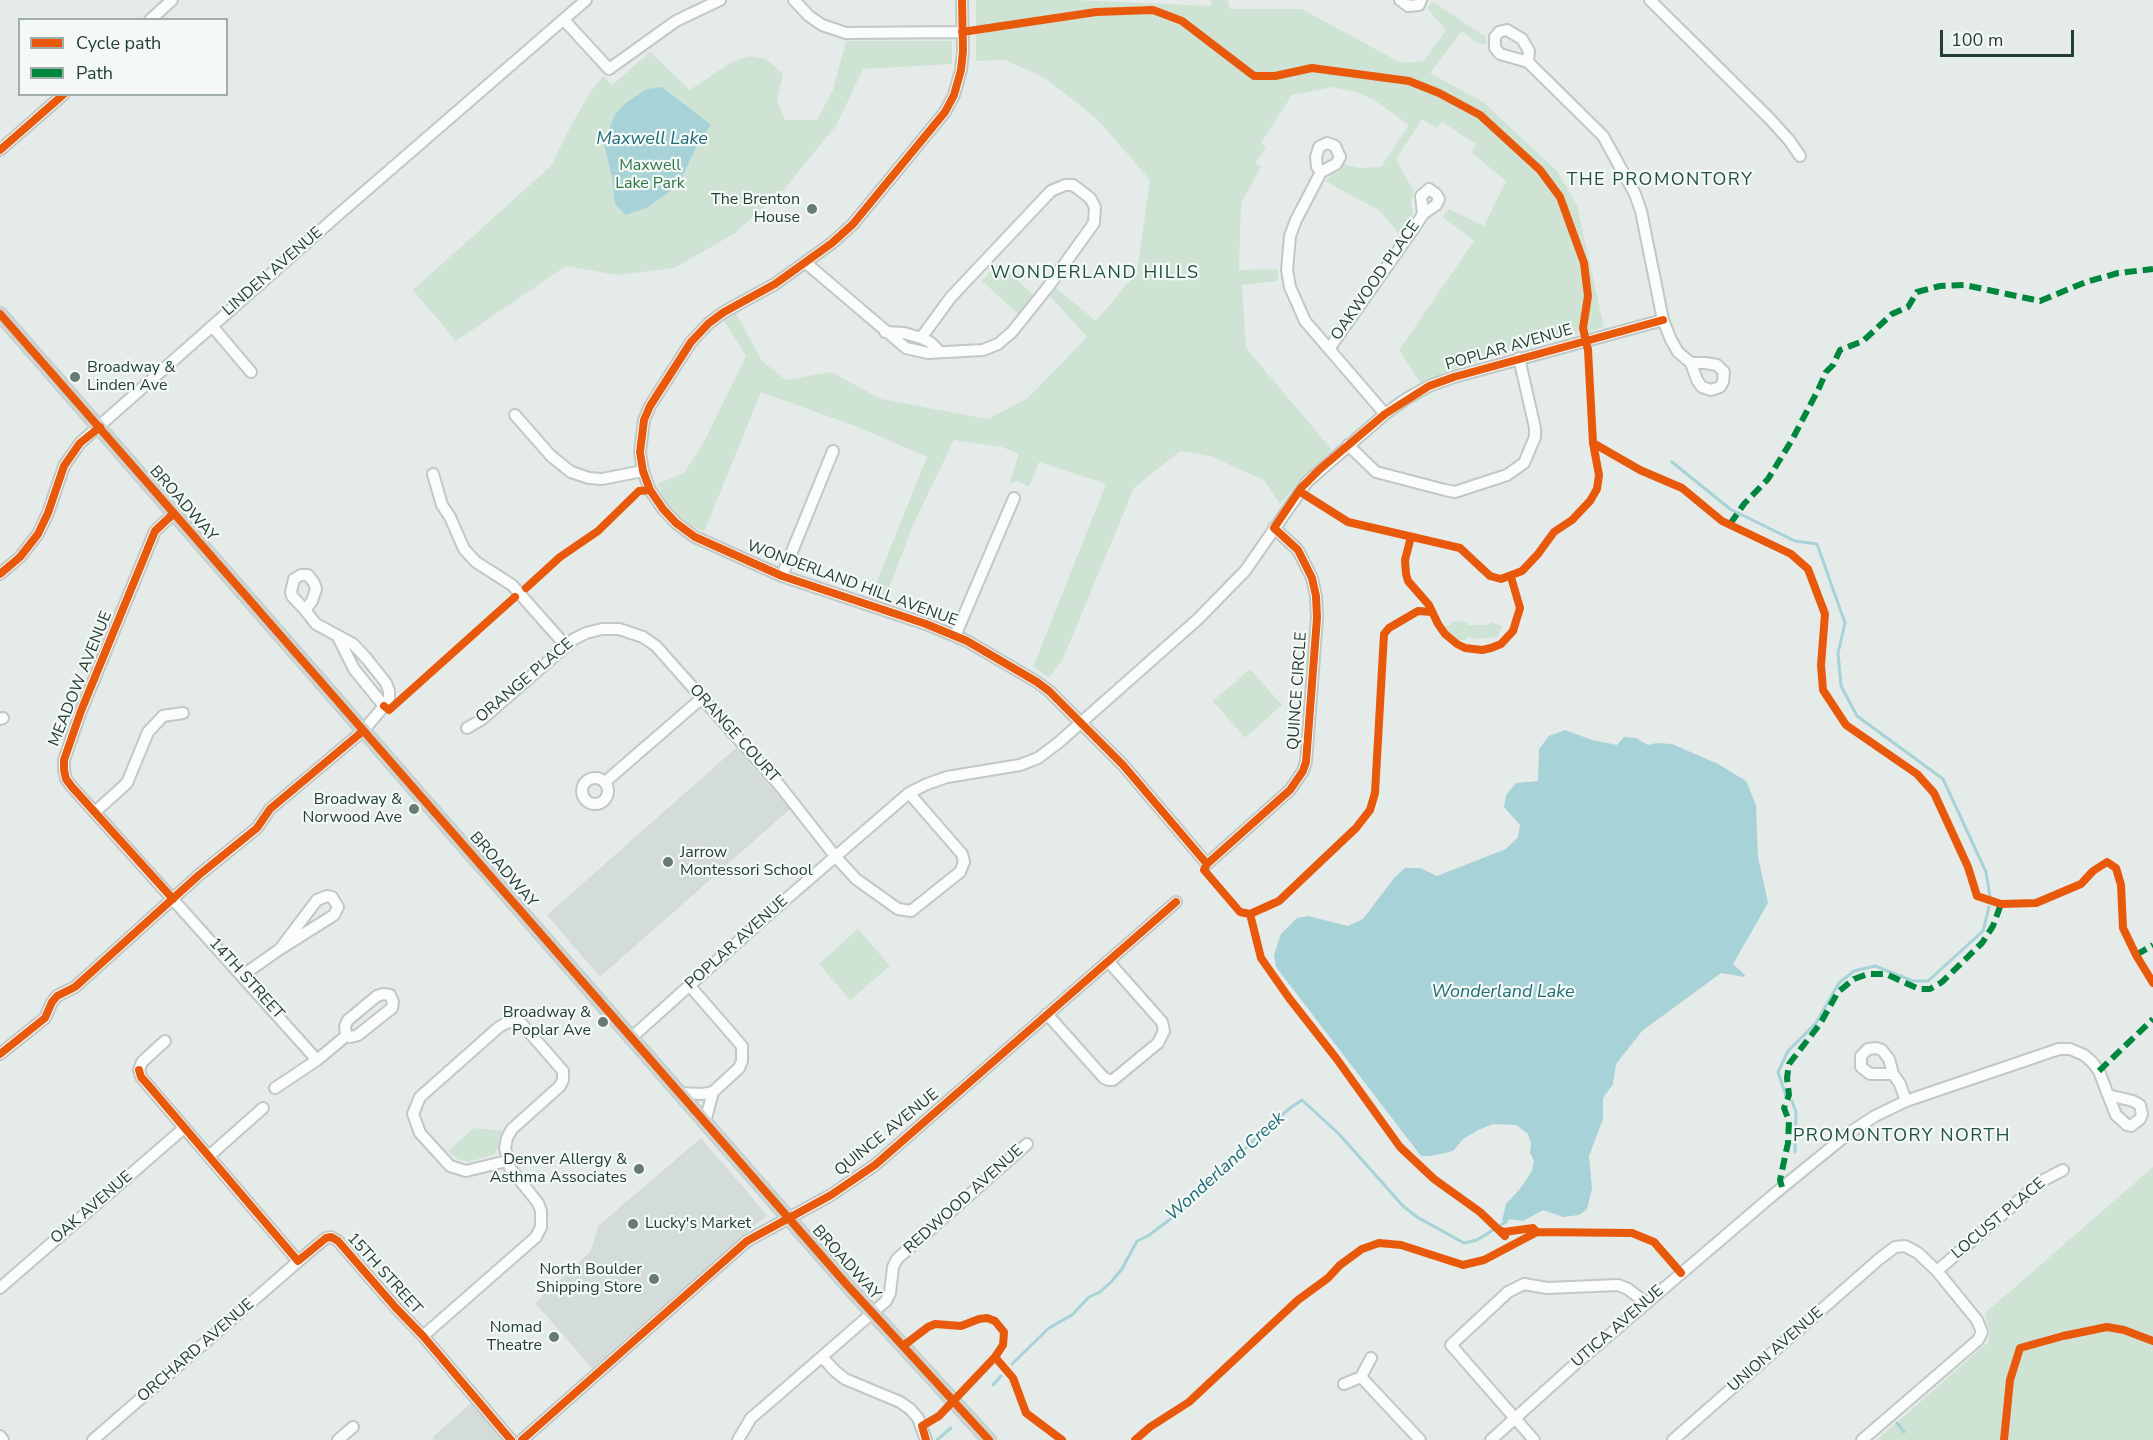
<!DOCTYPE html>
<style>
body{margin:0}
#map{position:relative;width:2153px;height:1440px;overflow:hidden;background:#e5ebe8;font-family:"Nunito Sans",sans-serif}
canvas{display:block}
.legend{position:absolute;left:18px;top:18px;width:210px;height:78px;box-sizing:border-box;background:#f4f9f6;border:2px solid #a0aea9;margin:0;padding:8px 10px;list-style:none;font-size:18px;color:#233e36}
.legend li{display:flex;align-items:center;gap:12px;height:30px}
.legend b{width:30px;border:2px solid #a0aea9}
.scale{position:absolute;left:1940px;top:30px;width:134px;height:27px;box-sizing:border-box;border:3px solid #233e36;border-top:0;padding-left:8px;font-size:18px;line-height:21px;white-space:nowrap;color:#233e36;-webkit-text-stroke:4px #f4f9f6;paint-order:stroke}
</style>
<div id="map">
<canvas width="2153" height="1440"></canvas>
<ul class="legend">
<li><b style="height:8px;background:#e8590c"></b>Cycle path</li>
<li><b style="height:8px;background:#00873e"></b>Path</li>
</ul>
<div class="scale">100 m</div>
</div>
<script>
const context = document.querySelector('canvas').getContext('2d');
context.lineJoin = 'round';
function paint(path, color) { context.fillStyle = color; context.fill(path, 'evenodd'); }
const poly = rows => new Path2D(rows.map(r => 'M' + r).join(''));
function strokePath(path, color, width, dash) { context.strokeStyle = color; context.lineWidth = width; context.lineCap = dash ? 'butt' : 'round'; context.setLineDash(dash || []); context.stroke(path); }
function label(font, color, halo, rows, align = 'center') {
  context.font = font + ' "Nunito Sans",sans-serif'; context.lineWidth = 4.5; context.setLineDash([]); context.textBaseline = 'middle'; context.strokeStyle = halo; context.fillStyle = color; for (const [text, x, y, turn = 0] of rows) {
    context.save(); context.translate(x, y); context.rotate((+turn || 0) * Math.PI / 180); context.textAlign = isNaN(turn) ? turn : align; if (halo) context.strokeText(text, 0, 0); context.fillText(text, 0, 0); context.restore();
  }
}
paint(poly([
 [736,748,790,809,600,977,547,915],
 [701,1138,767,1215,592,1368,535,1303,591,1251,598,1226],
 [472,1402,506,1440,434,1440,432,1438]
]), '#d3dcd8');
paint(poly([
 [976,0,1073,0,1212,6,1211,0,1228,0,1230,9,1302,9,1401,63,1424,61,1446,30,1427,8,1433,2,1486,37,1486,44,1476,42,1462,31,1430,73,1483,102,1557,171,1577,205,1604,327,1464,365,1421,384,1399,350,1474,241,1442,217,1449,209,1484,226,1506,181,1471,152,1476,144,1442,122,1436,128,1422,119,1396,159,1414,192,1411,203,1413,213,1399,234,1380,211,1325,181,1344,164,1360,168,1381,167,1409,125,1374,100,1356,92,1332,87,1292,95,1261,143,1266,147,1255,163,1261,167,1241,203,1239,270,1278,269,1278,281,1242,285,1246,348,1332,450,1300,480,1280,504,1264,480,1210,456,1180,451,1134,488,1062,661,1049,677,1033,667,1106,484,1039,462,1029,487,1018,481,1009,484,1019,454,1002,447,954,440,913,525,884,601,871,596,927,457,855,426,761,392,704,532,690,525,676,514,664,499,657,484,684,473,705,440,746,356,724,321,736,313,762,361,786,380,831,372,881,399,988,419,1028,398,1087,337,1050,296,1056,288,1096,321,1137,272,1150,180,1098,120,1045,78,1005,60,976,61],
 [846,41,952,41,952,64,863,69,836,126,785,188,735,233,675,268,617,275,566,266,456,341,413,290,551,166,567,133,589,94,603,76,612,85,650,52,690,90,730,63,749,56,766,59,783,74,777,100,785,120,817,120,833,90],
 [998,263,1035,296,1018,314,982,281],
 [1453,621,1466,622,1468,625,1488,625,1490,622,1502,626,1498,637,1474,639,1469,637,1465,640,1453,640,1441,625,1450,626],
 [1250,669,1282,705,1245,738,1213,701],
 [858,929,890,966,850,1000,819,964],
 [474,1128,503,1131,495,1154,469,1162,457,1159,448,1151],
 [2153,1167,2153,1440,1877,1440,1988,1342,1990,1331,1985,1313]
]), '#cfe3d5');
paint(poly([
 [662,87,711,125,699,141,678,186,646,208,626,215,615,204,612,177,604,144,615,114,627,102,647,89],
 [1565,730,1592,740,1617,745,1624,737,1636,738,1648,745,1657,743,1672,744,1718,764,1746,781,1756,805,1758,857,1768,903,1733,964,1745,975,1744,977,1721,973,1642,1031,1616,1064,1613,1084,1603,1098,1603,1119,1589,1156,1592,1189,1587,1209,1579,1215,1563,1217,1543,1210,1523,1221,1510,1219,1506,1222,1502,1221,1506,1204,1520,1189,1532,1171,1534,1161,1530,1153,1531,1143,1528,1134,1516,1125,1493,1124,1478,1130,1463,1139,1453,1151,1431,1156,1421,1156,1276,967,1274,955,1281,934,1297,918,1308,916,1348,926,1363,919,1394,878,1405,868,1420,868,1437,876,1506,849,1518,837,1520,825,1504,807,1506,795,1516,783,1538,781,1539,749,1549,736]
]), '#a7d2d7');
strokePath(poly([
 [1672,462,1730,509,1795,541,1817,544,1845,623,1838,653,1841,686,1857,716,1943,779,1986,872,1990,897],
 [1786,1096,1778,1072,1788,1051,1816,1023,1839,983,1854,971,1875,966,1913,981,1928,981,1983,931,1989,907],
 [1792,1101,1796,1112,1795,1152],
 [1012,1364,1049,1328,1072,1315,1089,1297,1100,1292,1111,1282,1122,1269,1137,1241,1148,1236,1190,1204,1258,1136,1290,1108,1302,1100,1339,1134,1403,1206,1417,1217,1464,1243,1477,1240,1506,1222],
 [993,1385,1001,1376],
 [1897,1423,1904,1432],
 [937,1440,951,1428]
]), '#a7d2d7', 3);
const minor = poly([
 [794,0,809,16,822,25,846,33,962,32],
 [962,0,963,51,961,70,954,95,945,112,853,224,832,243,775,284,724,312,709,323,691,342,650,406,644,420,640,452,643,471,650,490,663,509,676,523,695,537,782,576,926,624,967,641,1037,682,1049,691,1123,765,1207,864,1290,790,1303,771,1306,762,1317,618,1316,596,1312,578,1298,550,1274,528],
 [1400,0,1408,6,1419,5,1421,0],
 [1650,0,1769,118,1789,140,1800,156],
 [150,20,172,0],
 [564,20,609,69,676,21,720,0],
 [1507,30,1522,39,1529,51,1528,62,1500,54,1495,48,1495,37,1499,32,1507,30],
 [1528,62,1603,136,1635,194,1641,211,1663,320,1671,340,1678,352,1691,363,1697,380,1702,387,1711,390,1720,387,1723,382,1724,372,1717,365,1705,363,1691,363],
 [0,150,64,94],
 [1321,172,1317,167,1316,157,1319,147,1327,143,1335,146,1340,157,1336,164,1321,172,1296,220,1290,236,1287,270,1290,287,1305,321,1385,414],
 [806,263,906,348,928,353,983,350,998,344,1012,332,1048,287,1094,223,1095,207,1090,198,1073,185,1065,185,1051,191,951,297,921,338],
 [212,326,251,372],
 [885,332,904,333,921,338,930,342,939,351],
 [1329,349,1416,225,1423,214,1421,196,1429,189,1436,194,1439,199,1436,205,1423,214],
 [515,415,551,456,571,472,589,478,602,479,643,471],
 [1348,445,1376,472,1445,490,1455,492,1507,475,1524,463,1535,437,1535,428,1519,358],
 [433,474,442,505,450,517,464,549,476,562,512,585,566,646],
 [173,514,155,531,81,711,64,760,64,770,66,779,72,787,317,1060],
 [0,574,20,557,38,534,48,513,64,466,80,443,339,214,586,0],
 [301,575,308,575,314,583,316,589,312,601,305,610,292,596,291,592,294,579,301,575],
 [782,576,833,451],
 [955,636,1014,498],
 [338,637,354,669,384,706],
 [0,719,3,718],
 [467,728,481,720,574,639,586,633,602,629,619,629,643,637,656,646,780,786,835,856,856,879,898,909,911,911,960,872,964,862,962,854,909,793],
 '582 791a13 13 0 1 1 26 0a13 13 0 1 1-26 0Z',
 [605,782,702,698],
 [95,812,127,783,148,732,163,716,183,713],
 [327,896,332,897,338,907,334,915,280,949,317,900,327,896],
 [243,975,280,949],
 [689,985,742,1046,742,1061,739,1068,713,1092,705,1122],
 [383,994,390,995,393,1002,392,1008,358,1035,351,1037,346,1036,345,1026,348,1020,377,996,383,994],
 [1047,1014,1104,1078,1109,1080,1113,1080,1158,1043,1164,1031,1162,1022,1108,961],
 [631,1038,770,913,909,793,927,784,947,777,1020,765,1038,758,1058,743,1198,619,1245,571,1307,482,1385,414,1406,399,1429,386,1454,377,1663,320],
 [165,1041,142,1062,139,1070,141,1077,298,1261],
 [1876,1048,1882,1050,1889,1059,1893,1074,1870,1074,1861,1067,1861,1056,1868,1049,1876,1048],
 [0,1054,45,1018,52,1002,57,996,75,987,199,875,257,828,270,809,363,731,384,706,389,699,389,691,386,683,367,659,353,644,316,624,305,610],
 [1893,1074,1900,1084,1906,1101],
 [275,1088,317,1060,346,1036],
 [679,1093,703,1094,713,1092],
 [2108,1095,2133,1101,2140,1105,2142,1114,2140,1119,2131,1126,2127,1125,2116,1115,2108,1095],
 [209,1156,263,1108],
 [1937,1271,2040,1182,2063,1170],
 [0,1288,184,1128],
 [423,1336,536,1237,541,1227,541,1211,538,1203,510,1168,505,1148,507,1138,512,1129,560,1086,563,1080,563,1071,522,1024,515,1021,506,1023,499,1027,420,1097,413,1114,420,1133,450,1166,466,1171,507,1161],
 [822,1357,835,1371,845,1379,900,1402,910,1409,918,1418,926,1440],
 [1371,1358,1361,1377,1420,1440],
 [1344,1384,1361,1377],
 [0,1436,3,1440],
 [93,1440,309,1252,326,1238,331,1237,338,1241,396,1308,423,1336,511,1440],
 [338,1440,353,1427],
 [522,1440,747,1241,831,1195,875,1165,1176,902],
 [738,1440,751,1418,764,1407,886,1301,890,1293,893,1267,897,1259,1027,1144],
 [1491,1440,1573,1366,1773,1195,1849,1133,1875,1116,1906,1101,2059,1049,2070,1049,2084,1055,2092,1062,2099,1071,2108,1095],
 [1534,1440,1451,1345,1508,1292,1524,1284,1547,1288,1618,1285,1628,1289,1646,1303],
 [1673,1440,1878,1260,1895,1247,1905,1246,1918,1253,1937,1271,1977,1320,1982,1332,1978,1340,1862,1440]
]);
const major = poly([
 [0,314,847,1285,989,1440]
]);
strokePath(minor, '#c2c8c5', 14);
strokePath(major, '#c1cac7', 16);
strokePath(minor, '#fbfcfc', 10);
strokePath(major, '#ced6d4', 14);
strokePath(poly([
 [1730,524,1744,504,1768,479,1792,440,1819,388,1826,372,1833,365,1840,350,1863,341,1892,314,1908,307,1917,292,1940,286,1965,285,2040,301,2086,282,2118,273,2153,269],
 [2136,955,2153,945],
 [2099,1071,2153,1019],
 [1782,1187,1780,1180,1788,1143,1789,1121,1784,1108,1789,1095,1787,1078,1789,1064,1820,1024,1838,992,1854,979,1868,974,1886,974,1919,989,1930,989,1942,982,1982,943,1993,926,2001,904]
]), '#00873e', 6, [12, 6]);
strokePath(poly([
 [962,0,963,51,961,70,954,95,945,112,853,224,832,243,775,284,724,312,709,323,691,342,650,406,644,420,640,452,643,471,650,490,663,509,676,523,695,537,782,576,926,624,967,641,1037,682,1049,691,1123,765,1207,864],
 [962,32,1096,12,1153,10,1182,21,1254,76,1275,76,1312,68,1409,81,1439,93,1480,115,1540,170,1560,197,1584,263,1588,296,1583,328,1588,350,1593,443,1599,475,1597,489,1590,501,1572,520,1554,532,1538,554,1522,571,1501,579,1490,576,1460,548,1348,522,1299,491],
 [0,150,64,94],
 [0,314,847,1285,989,1440],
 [1593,443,1640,470,1682,488,1722,521,1791,554,1808,569,1825,614,1821,665,1823,690,1846,725,1917,774,1934,793,1968,867,1977,896,2001,904,2036,903,2081,884,2093,871,2107,862,2116,868,2121,885,2123,928,2136,955,2153,983],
 [173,514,155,531,81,711,64,760,64,770,66,779,72,787,173,899],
 [1411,537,1405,560,1406,574,1408,581,1429,605,1438,624,1445,634,1457,644,1465,648,1482,650,1491,648,1501,644,1513,631,1520,608,1511,577],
 [0,574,20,557,38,534,48,513,64,466,80,443,100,427],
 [526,588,560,557,598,531,639,491,650,490],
 [1432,612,1418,611,1389,628,1384,634,1375,793,1370,810,1356,828,1279,901,1250,914,1240,912,1204,870,1207,864,1290,790,1303,771,1306,762,1317,618,1316,596,1312,578,1298,550,1274,528,1301,488,1320,469,1385,414,1429,386,1454,377,1663,320],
 [384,706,389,710,515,597],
 [1250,914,1261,958,1289,998,1336,1058,1400,1147,1434,1179,1480,1212,1505,1236],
 [0,1054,45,1018,52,1002,57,996,75,987,199,875,257,828,270,809,363,731],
 [139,1070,141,1077,149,1086,298,1261,326,1238,331,1237,338,1241,396,1308,423,1336,511,1440],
 [1499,1230,1504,1232,1533,1228,1537,1232,1632,1233,1654,1242,1681,1273],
 [903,1346,928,1327,935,1324,961,1326,979,1319,987,1318,995,1321,1004,1332,1003,1345,995,1357,939,1416,922,1426,926,1440],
 [995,1357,1013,1378,1026,1413,1062,1440],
 [522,1440,747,1241,831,1195,875,1165,1176,902],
 [1135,1440,1150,1427,1189,1402,1298,1300,1328,1278,1340,1265,1362,1249,1379,1243,1401,1245,1463,1265,1484,1260,1537,1232],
 [2004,1440,2010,1380,2020,1348,2063,1336,2107,1327,2124,1330,2153,1341]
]), '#e8590c', 8);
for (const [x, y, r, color] of [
 [812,209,6,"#677b74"],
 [75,377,6,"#677b74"],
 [414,809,6,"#677b74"],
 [668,862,6,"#677b74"],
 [603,1022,6,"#677b74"],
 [639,1169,6,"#677b74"],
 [633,1224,6,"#677b74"],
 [654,1279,6,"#677b74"],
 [554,1337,6,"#677b74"]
]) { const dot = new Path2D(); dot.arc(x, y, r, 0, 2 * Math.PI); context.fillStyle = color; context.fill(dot); strokePath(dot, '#f4f9f6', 2); }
label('16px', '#2e7447', '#f4f9f6', [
 ["Maxwell",650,166],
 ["Lake Park",650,184]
]);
label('16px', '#233e36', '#f4f9f6', [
 ["The Brenton",800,200],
 ["House",800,218],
 ["Broadway &",87,368,"left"],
 ["Linden Ave",87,386,"left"],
 ["Broadway &",402,800],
 ["Norwood Ave",402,818],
 ["Jarrow",680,853,"left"],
 ["Montessori School",680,871,"left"],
 ["Broadway &",591,1013],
 ["Poplar Ave",591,1031],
 ["Denver Allergy &",627,1160],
 ["Asthma Associates",627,1178],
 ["Lucky's Market",645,1224,"left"],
 ["North Boulder",642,1270],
 ["Shipping Store",642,1288],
 ["Nomad",542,1328],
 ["Theatre",542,1346]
], 'right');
label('16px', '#233e36', '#f4f9f6', [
 ["LINDEN AVENUE",273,272,-41],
 ["OAKWOOD PLACE",1376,281,-55],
 ["POPLAR AVENUE",1509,348,-16],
 ["BROADWAY",183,504,49],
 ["WONDERLAND HILL AVENUE",852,584,20],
 ["MEADOW AVENUE",81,679,-68],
 ["ORANGE PLACE",525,681,-40],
 ["QUINCE CIRCLE",1298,691,-86],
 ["ORANGE COURT",734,734,48],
 ["BROADWAY",503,870,49],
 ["POPLAR AVENUE",737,943,-42],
 ["14TH STREET",246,979,48],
 ["QUINCE AVENUE",887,1133,-39],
 ["REDWOOD AVENUE",964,1200,-42],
 ["OAK AVENUE",92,1208,-41],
 ["LOCUST PLACE",1999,1219,-40],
 ["BROADWAY",846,1263,48],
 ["15TH STREET",384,1274,48],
 ["UTICA AVENUE",1618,1327,-41],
 ["UNION AVENUE",1776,1350,-41],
 ["ORCHARD AVENUE",196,1351,-41]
]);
label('italic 18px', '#1e6c79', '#f4f9f6', [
 ["Maxwell Lake",652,140],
 ["Wonderland Lake",1503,993],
 ["Wonderland Creek",1226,1167,-42]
]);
context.letterSpacing = '1.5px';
label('18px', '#1f5043', '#f4f9f6', [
 ["THE PROMONTORY",1660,181],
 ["WONDERLAND HILLS",1095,274],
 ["PROMONTORY NORTH",1902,1137]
]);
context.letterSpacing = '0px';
</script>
